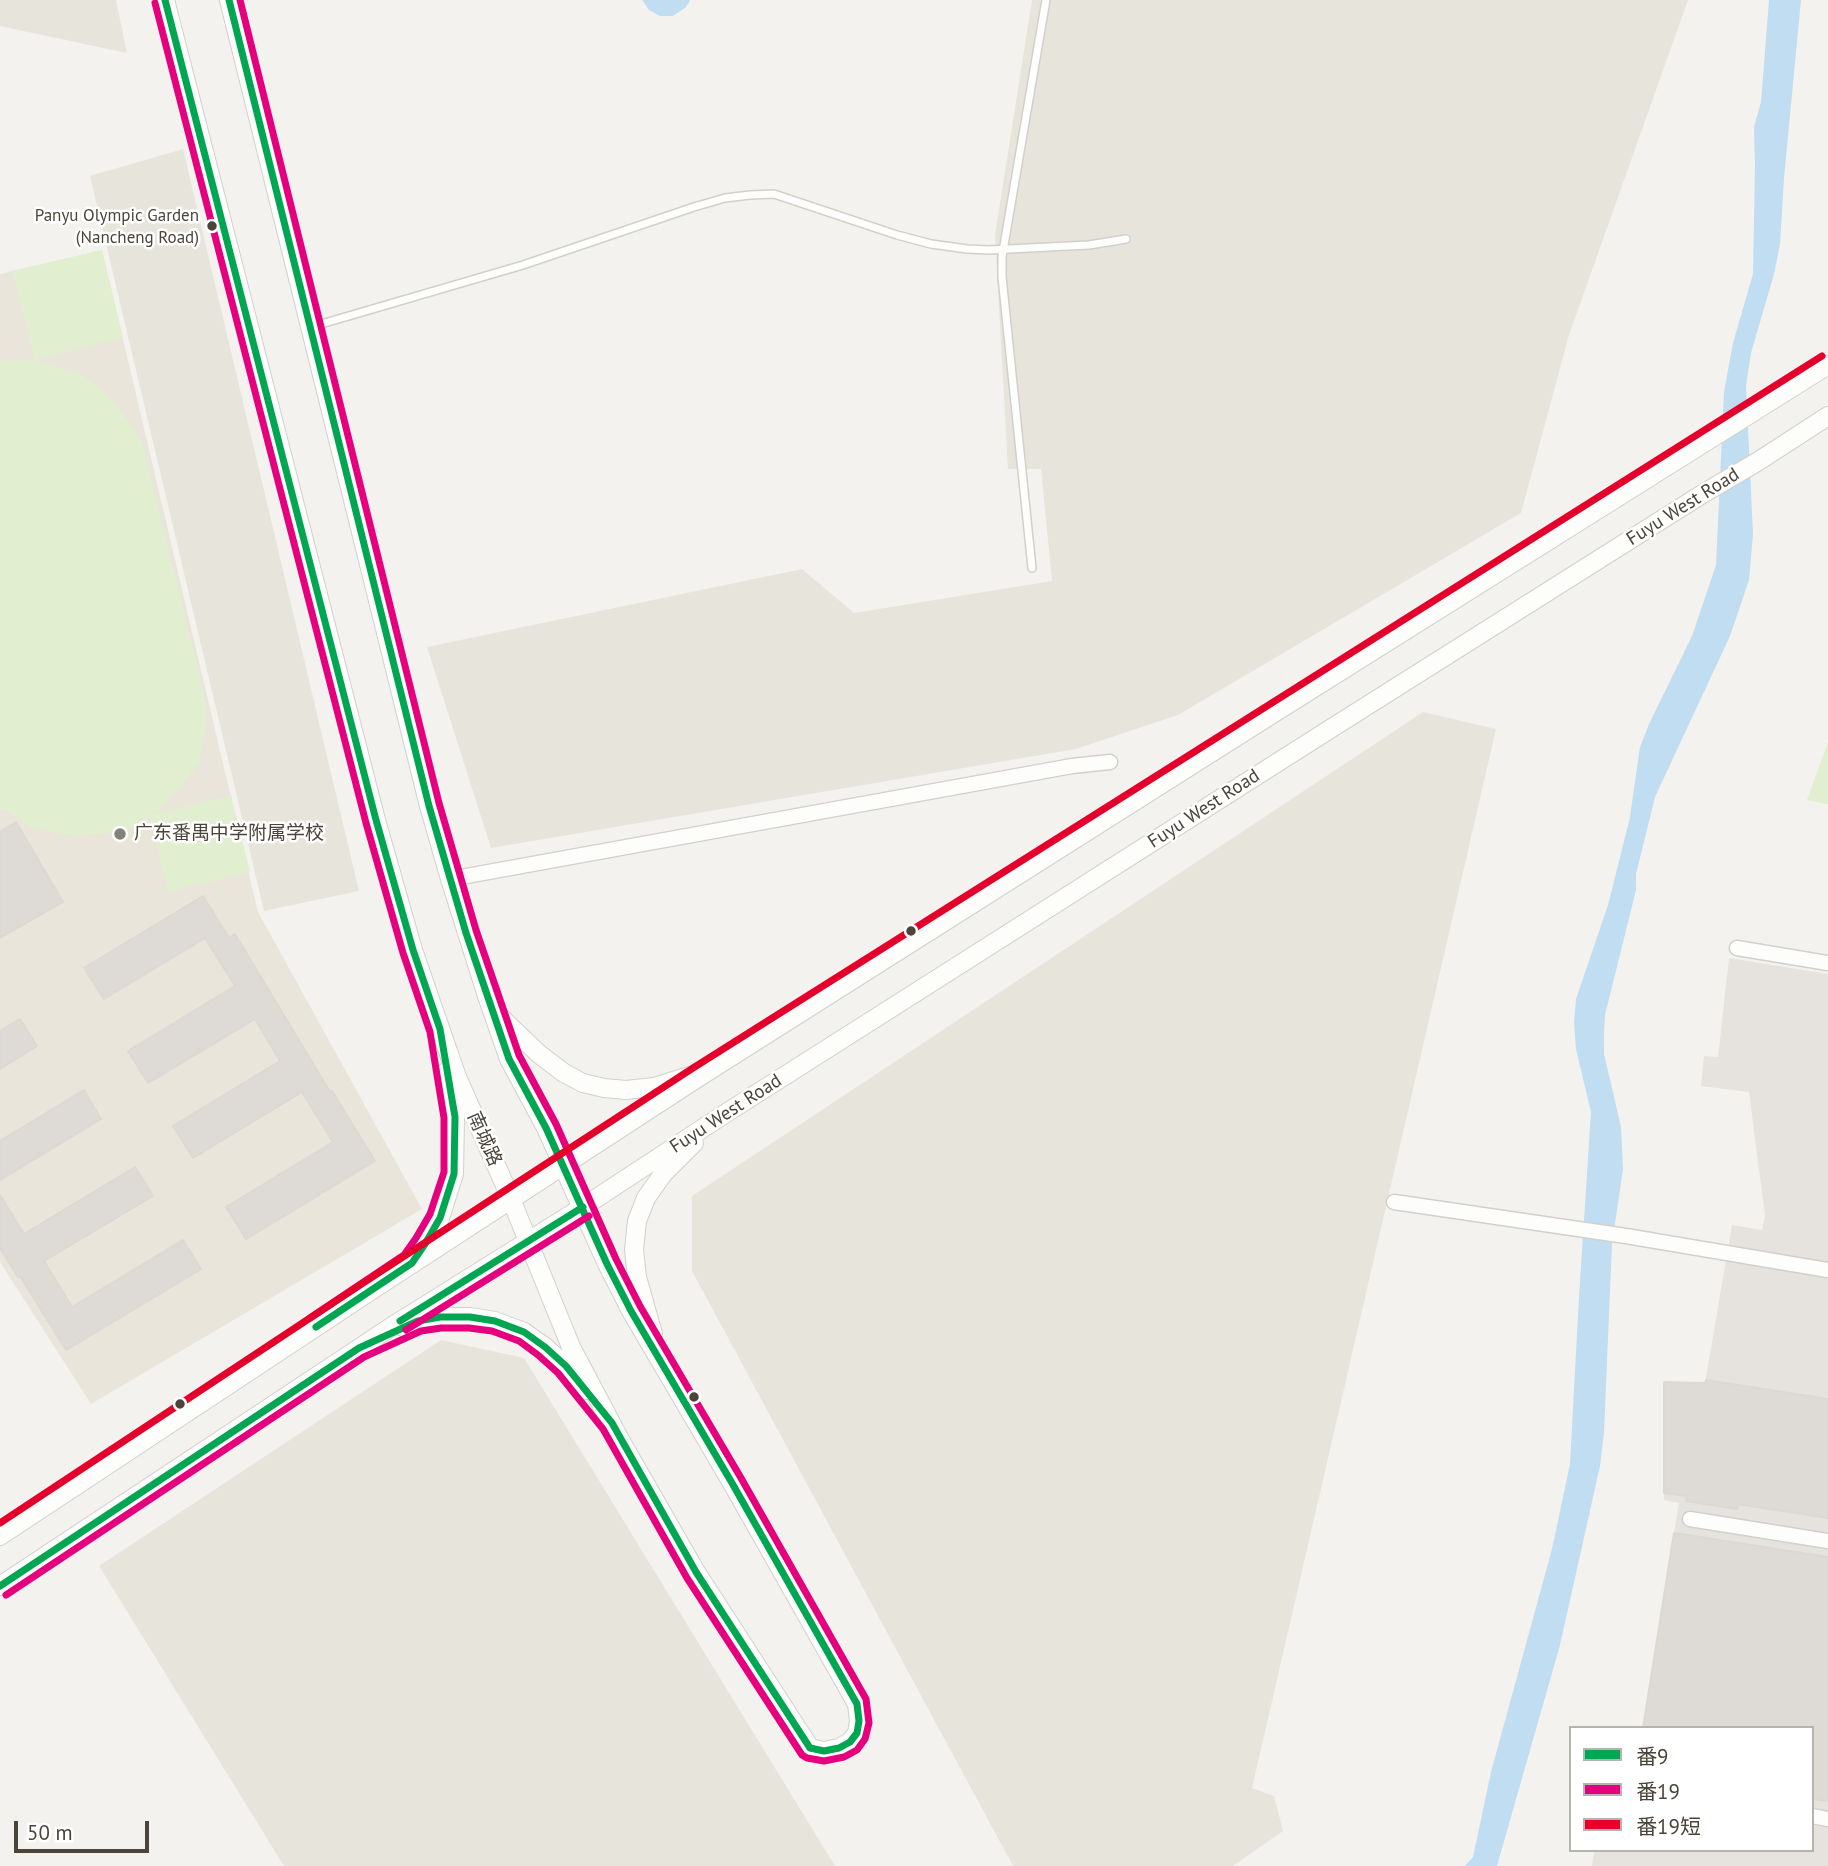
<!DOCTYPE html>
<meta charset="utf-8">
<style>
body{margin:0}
#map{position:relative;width:1828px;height:1866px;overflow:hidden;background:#f4f2ee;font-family:"PT Sans","Noto Sans SC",sans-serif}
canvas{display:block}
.legend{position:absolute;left:1569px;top:1726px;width:245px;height:126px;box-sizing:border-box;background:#fff;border:2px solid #b7b4b0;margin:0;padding:9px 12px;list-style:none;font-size:21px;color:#4b4439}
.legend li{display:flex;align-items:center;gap:14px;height:35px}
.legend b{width:35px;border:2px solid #b7b4b0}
.scale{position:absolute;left:14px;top:1821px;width:135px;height:32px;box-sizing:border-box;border:4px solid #4b4439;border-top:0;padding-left:9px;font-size:21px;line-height:24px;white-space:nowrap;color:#4b4439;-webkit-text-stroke:5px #fff;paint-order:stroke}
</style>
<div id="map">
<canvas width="1828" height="1866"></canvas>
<ul class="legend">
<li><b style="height:9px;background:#00a651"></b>番9</li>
<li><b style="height:9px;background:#e5007d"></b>番19</li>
<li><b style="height:9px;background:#e4002b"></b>番19短</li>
</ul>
<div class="scale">50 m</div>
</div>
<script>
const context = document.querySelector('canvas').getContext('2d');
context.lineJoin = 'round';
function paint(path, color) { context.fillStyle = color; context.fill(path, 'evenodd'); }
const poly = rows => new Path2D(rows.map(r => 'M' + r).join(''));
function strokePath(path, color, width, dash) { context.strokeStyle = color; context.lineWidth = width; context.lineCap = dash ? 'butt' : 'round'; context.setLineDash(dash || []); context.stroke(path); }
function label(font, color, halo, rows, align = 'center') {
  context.font = font + ' "PT Sans","Noto Sans SC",sans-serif'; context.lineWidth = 5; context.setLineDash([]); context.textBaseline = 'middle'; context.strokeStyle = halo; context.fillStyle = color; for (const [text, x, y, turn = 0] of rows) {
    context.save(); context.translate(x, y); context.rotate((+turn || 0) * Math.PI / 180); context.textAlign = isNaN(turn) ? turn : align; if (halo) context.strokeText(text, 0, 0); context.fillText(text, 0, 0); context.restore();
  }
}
paint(poly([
 [0,0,116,0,127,53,0,26],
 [1032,0,1688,0,1569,335,1521,513,1178,715,1076,749,491,848,427,647,802,569,854,613,1052,581,1041,469,1008,469,995,235],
 [183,149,359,891,264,911,90,176],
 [1423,712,1496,729,1252,1788,1274,1796,1283,1831,1233,1866,1013,1866,692,1271,692,1196],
 [441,1340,524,1358,835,1866,284,1866,99,1566]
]), '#e7e4dc');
paint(poly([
 [1729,958,1828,974,1828,1866,1592,1866,1594,1850,1812,1850,1812,1728,1643,1728,1679,1503,1664,1500,1664,1382,1705,1383,1732,1225,1762,1230,1765,1216,1749,1092,1701,1086,1704,1056,1718,1057]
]), '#e6e2de');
paint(poly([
 [102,250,258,912,422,1209,91,1404,0,1262,0,274]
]), '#eae5da');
paint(poly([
 [102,250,123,337,35,360,83,375,115,401,142,443,207,706,207,725,199,764,164,806,152,814,231,795,250,872,168,892,149,816,128,831,77,836,34,829,5,810,0,811,0,361,34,359,12,271],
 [1828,742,1828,804,1807,800]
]), '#e1eecf');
paint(poly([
 [642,0,690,0,686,7,673,16,660,16,649,10],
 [1769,0,1801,0,1784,178,1780,244,1774,274,1751,353,1746,386,1753,534,1749,580,1730,636,1655,797,1636,874,1636,890,1605,1015,1604,1034,1604,1054,1621,1127,1623,1169,1612,1244,1604,1432,1600,1466,1560,1645,1497,1866,1465,1866,1473,1857,1491,1772,1552,1549,1570,1464,1579,1297,1591,1112,1576,1049,1574,1023,1576,999,1608,905,1630,817,1640,747,1649,724,1692,636,1716,565,1724,392,1733,343,1753,274,1755,165,1754,127,1761,102]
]), '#c0ddf1');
const building = poly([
 [16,822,63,902,0,938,0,832,16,822],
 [203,896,229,938,235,934,330,1092,332,1091,375,1161,246,1239,226,1207,333,1142,302,1092,193,1158,173,1126,280,1061,255,1019,148,1083,128,1051,235,986,205,938,104,999,84,968,203,896],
 [20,1019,37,1046,0,1069,0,1031,20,1019],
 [84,1090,101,1119,0,1180,0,1141,84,1090],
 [135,1167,153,1196,44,1261,72,1307,183,1240,201,1269,66,1350,20,1276,18,1277,0,1248,0,1195,24,1234,135,1167],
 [1706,1380,1828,1399,1828,1518,1738,1504,1737,1509,1686,1501,1687,1496,1664,1493,1664,1382,1705,1383,1706,1380],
 [1674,1533,1828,1557,1828,1801,1812,1799,1812,1728,1643,1728,1674,1533]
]);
paint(building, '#dedbd6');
strokePath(building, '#dcd9d4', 2);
const service = poly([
 [311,327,523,265,694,207,725,198,750,195,774,194,897,235,931,244,967,249,989,250,1089,245,1126,239],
 [1032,568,1002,277,1002,257,1046,0]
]);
const minor = poly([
 [450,879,1072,766,1110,762],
 [1737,948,1828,963],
 [1394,1202,1626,1236,1828,1270],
 [1690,1519,1828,1541],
 [1812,1816,1828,1819]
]);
const tertiary = poly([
 [165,0,376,820,413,950,457,1077,511,1199,571,1347,619,1438,696,1572,810,1748,824,1751,839,1748,850,1742,857,1733,859,1721,857,1704,732,1483,631,1311,607,1264,546,1128,509,1059,487,996,450,879,429,806,229,0],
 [494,1011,539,1054,564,1073,583,1083,604,1088,626,1090,654,1087,689,1076],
 [416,1258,440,1218,454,1174,455,1117,447,1071],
 [403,1327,418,1321,440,1317,470,1317,495,1321,524,1332,545,1347,566,1366,586,1390],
 [653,1334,637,1277,634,1250,637,1221,646,1198,663,1174,694,1143],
 [0,1536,369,1292,699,1077,1274,713,1828,365],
 [0,1586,391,1327,583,1207,723,1115,1327,731,1704,493,1757,462,1828,416]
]);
strokePath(service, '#d2d0cb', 10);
strokePath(minor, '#d2d0cb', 17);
strokePath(tertiary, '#d2d0cb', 20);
strokePath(service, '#fdfdfc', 7);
strokePath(minor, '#fdfdfc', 14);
strokePath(tertiary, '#fdfdfc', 18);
strokePath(poly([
 [165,0,376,820,413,950,440,1029,455,1117,454,1174,440,1218,425,1244,412,1263,316,1327],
 [400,1321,583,1207],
 [0,1586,359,1348,418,1321,440,1317,470,1317,495,1321,524,1332,545,1347,566,1366,612,1423,696,1572,810,1748,824,1751,839,1748,850,1742,857,1733,859,1721,857,1704,732,1483,631,1311,607,1264,546,1128,509,1059,466,933,429,806,229,0]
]), '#00a651', 7);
strokePath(poly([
 [155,3,366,823,403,953,430,1032,444,1118,444,1172,430,1214,416,1238,404,1255,310,1318],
 [406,1330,589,1216],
 [6,1595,364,1357,421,1331,441,1328,469,1328,492,1331,519,1341,538,1355,558,1373,603,1429,687,1578,802,1755,807,1758,824,1761,844,1757,857,1750,865,1739,869,1723,866,1699,741,1478,640,1306,616,1259,556,1124,519,1055,476,930,439,803,240,0]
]), '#e5007d', 7);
strokePath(poly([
 [0,1523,363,1283,693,1068,1822,356]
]), '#e4002b', 7);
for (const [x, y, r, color] of [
 [212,226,6,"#4b4439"],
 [120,834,7,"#868178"],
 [911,931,6,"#4b4439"],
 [694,1397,6,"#4b4439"],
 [180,1404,6,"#4b4439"]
]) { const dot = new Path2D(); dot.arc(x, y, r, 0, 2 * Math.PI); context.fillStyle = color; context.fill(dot); strokePath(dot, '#fff', 2.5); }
label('17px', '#4b4439', '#fff', [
 ["Panyu Olympic Garden",199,216],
 ["(Nancheng Road)",199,238]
], 'right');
label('19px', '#4b4439', '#fff', [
 ["Fuyu West Road",1683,507,-32],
 ["Fuyu West Road",1204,809,-33],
 ["Fuyu West Road",726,1114,-33],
 ["南城路",484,1139,66]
]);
label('19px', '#4b4439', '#fff', [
 ["广东番禺中学附属学校",134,834]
], 'left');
</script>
